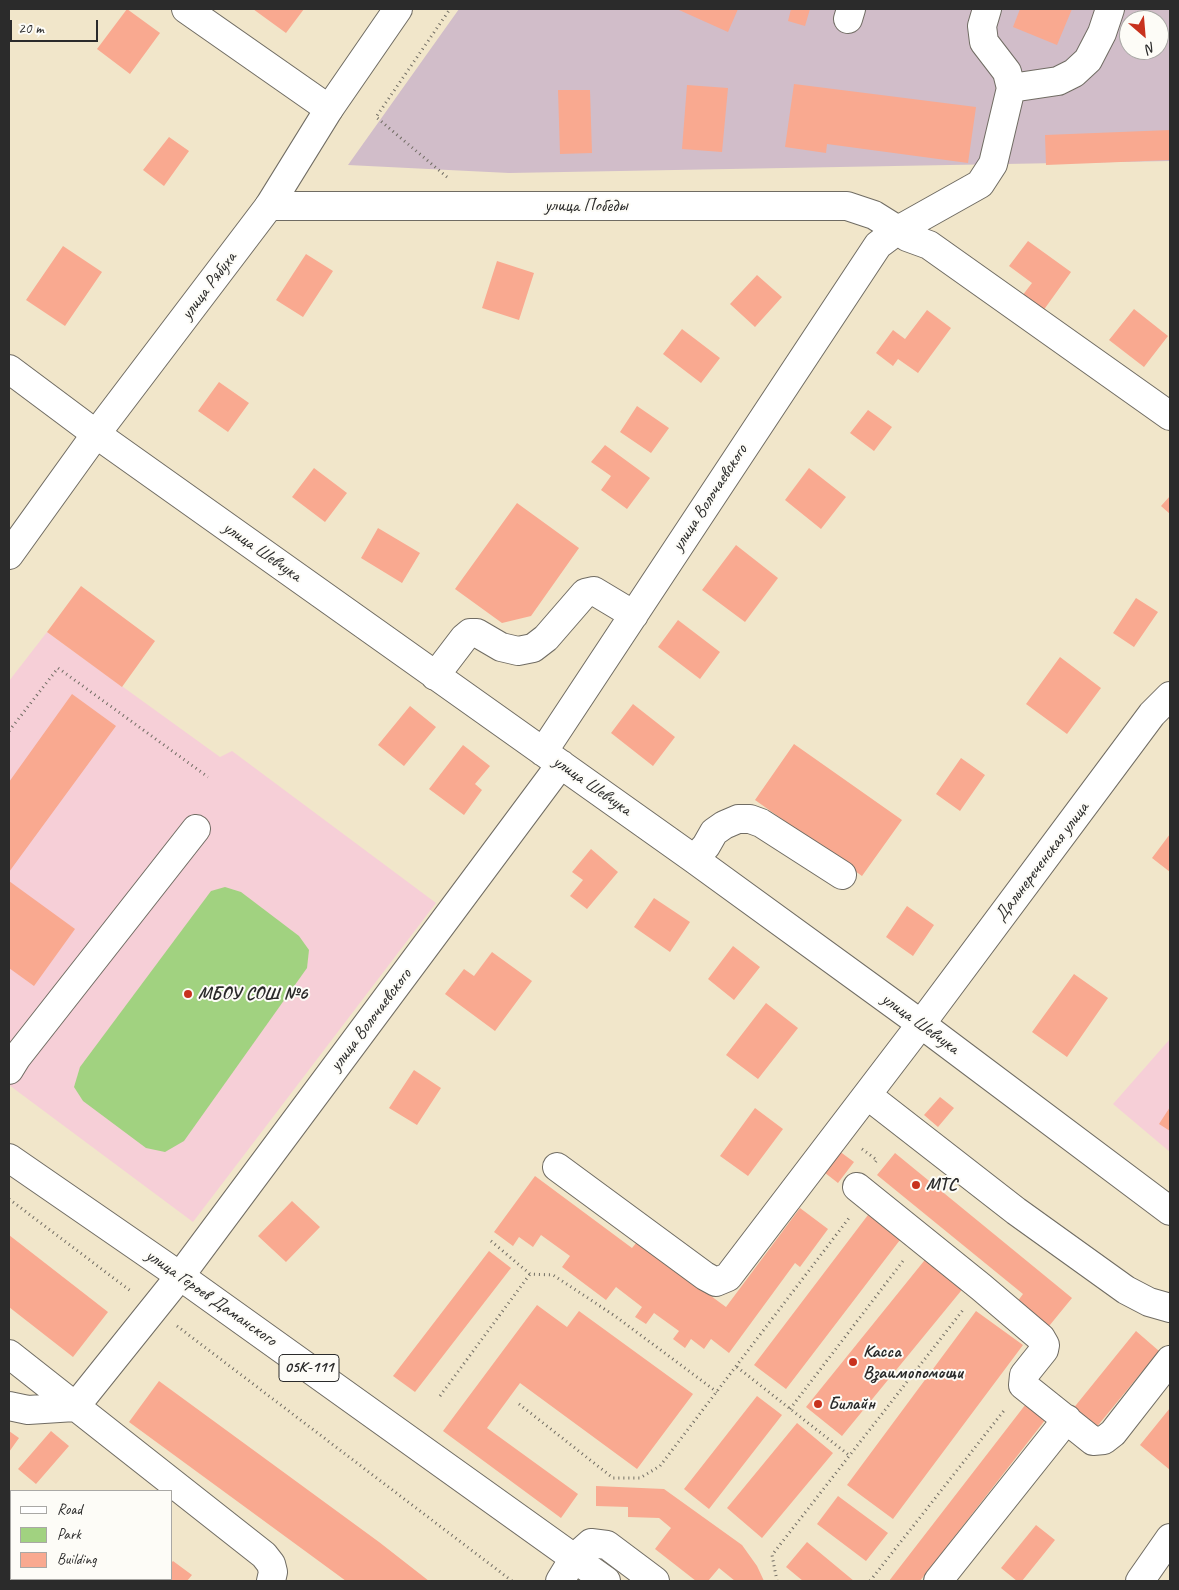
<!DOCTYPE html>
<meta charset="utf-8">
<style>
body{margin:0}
#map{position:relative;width:1179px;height:1590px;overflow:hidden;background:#f1e6ca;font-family:Caveat,sans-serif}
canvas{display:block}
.frame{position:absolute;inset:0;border:10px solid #2b2b2b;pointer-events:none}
.legend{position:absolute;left:10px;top:1490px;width:162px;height:90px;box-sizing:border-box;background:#fdfcf7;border:1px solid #a9a8a5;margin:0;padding:6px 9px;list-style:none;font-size:15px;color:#2b2b2b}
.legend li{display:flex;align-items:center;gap:10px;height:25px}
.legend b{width:25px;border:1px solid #a9a8a5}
.north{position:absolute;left:1119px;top:10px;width:50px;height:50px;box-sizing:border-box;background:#fdfcf7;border:1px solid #a9a8a5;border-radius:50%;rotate:153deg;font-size:14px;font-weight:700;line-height:20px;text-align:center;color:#2b2b2b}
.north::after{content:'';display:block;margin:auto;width:18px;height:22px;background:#c8321e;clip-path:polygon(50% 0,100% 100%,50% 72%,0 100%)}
.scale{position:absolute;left:10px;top:20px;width:88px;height:22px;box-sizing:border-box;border:2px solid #2b2b2b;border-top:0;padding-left:6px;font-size:15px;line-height:18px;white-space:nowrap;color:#2b2b2b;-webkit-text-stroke:4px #fdfcf7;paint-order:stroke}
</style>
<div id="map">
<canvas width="1179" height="1590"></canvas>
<div class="frame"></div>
<ul class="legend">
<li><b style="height:6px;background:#fff"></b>Road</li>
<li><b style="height:14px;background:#a1d280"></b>Park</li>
<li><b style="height:14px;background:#f9a990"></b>Building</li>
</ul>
<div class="north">N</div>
<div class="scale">20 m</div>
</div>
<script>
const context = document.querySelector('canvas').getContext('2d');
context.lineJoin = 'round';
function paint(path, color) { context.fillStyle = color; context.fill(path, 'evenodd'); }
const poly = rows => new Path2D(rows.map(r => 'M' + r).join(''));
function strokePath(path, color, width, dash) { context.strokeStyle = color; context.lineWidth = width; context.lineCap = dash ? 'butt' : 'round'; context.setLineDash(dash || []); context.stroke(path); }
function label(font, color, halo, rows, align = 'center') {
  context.font = font + ' Caveat,sans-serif'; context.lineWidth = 4; context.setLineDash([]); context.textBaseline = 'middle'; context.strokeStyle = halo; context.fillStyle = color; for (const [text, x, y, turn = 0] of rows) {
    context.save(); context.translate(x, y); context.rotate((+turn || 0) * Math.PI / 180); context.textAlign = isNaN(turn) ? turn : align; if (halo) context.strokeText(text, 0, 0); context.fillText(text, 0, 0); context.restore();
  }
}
paint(poly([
 [47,632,220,757,232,751,436,903,193,1222,9,1085,9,681],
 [1170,1039,1170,1152,1113,1104]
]), '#f6cfd7');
paint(poly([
 [459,9,1170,9,1170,161,509,173,348,165],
 [1129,20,1159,20,1159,50,1129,50]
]), '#d1bdc9');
paint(poly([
 [225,887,241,892,299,936,309,950,307,968,184,1141,165,1152,146,1148,83,1101,74,1087,80,1067,211,891]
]), '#a1d280');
paint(poly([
 [127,9,160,33,130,74,97,49],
 [253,9,304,9,286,33],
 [679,9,738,9,728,32,679,10],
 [791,9,810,9,805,26,788,21],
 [1020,9,1072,9,1057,45,1013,27],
 [794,84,976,107,968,163,827,144,826,153,785,147],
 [687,85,728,88,722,152,682,149],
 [558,90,590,90,592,153,560,154],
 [1170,130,1170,160,1046,165,1045,135],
 [169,137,189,151,164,186,143,170],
 [1028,241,1071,272,1043,311,1022,296,1032,283,1009,266],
 [63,246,102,272,65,326,26,300],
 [306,254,333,271,303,317,276,300],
 [497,261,534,273,519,320,482,308],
 [757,275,782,297,755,327,730,304],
 [1134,309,1168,336,1144,367,1109,340],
 [927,310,951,328,918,373,898,359,893,366,876,353,893,330,905,339],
 [682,329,720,358,701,383,663,354],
 [219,382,249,403,228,432,198,411],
 [637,406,669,428,651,453,620,432],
 [868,410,892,427,874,451,850,433],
 [605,445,650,478,627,509,601,490,611,476,591,462],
 [314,468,347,493,325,522,292,497],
 [809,468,846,497,821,529,785,500],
 [1170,496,1170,514,1161,506],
 [517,503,579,548,531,616,502,623,455,589],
 [378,528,420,553,402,583,361,558],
 [736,545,778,578,745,622,702,590],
 [81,586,155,641,122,687,47,632],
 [1136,598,1158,612,1134,647,1113,633],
 [678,620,720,652,700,679,658,647],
 [1060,657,1101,688,1067,734,1026,704],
 [72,694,116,726,9,872,9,782],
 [633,704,675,737,653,766,611,733],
 [410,706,436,727,404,766,378,745],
 [794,744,902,820,862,876,755,800],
 [463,745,490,766,475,784,482,790,464,815,429,789],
 [961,758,985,775,960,811,936,794],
 [1170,834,1170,872,1152,858],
 [591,849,618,872,587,909,570,896,583,880,572,872],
 [9,881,75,929,34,986,9,968],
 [654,898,690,922,670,952,634,927],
 [907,906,934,925,913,956,886,937],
 [733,946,760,967,734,1000,708,979],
 [492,952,532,981,495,1031,445,994,464,969,474,976],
 [1074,974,1108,998,1067,1057,1032,1032],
 [766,1003,798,1028,758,1079,726,1055],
 [414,1070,441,1088,417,1125,389,1108],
 [940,1097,954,1108,938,1127,924,1115],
 [1170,1107,1170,1131,1159,1124],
 [755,1108,783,1129,748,1176,720,1156],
 [835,1148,854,1162,838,1183,820,1169],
 [895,1153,1072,1298,1045,1331,1014,1306,1023,1294,877,1175],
 [535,1176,632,1248,637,1242,726,1307,800,1208,828,1229,800,1267,795,1263,729,1353,711,1339,704,1349,691,1339,685,1348,673,1339,679,1331,654,1313,646,1324,635,1317,642,1307,616,1287,606,1300,562,1267,570,1256,541,1235,533,1247,519,1237,513,1246,494,1232],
 [292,1201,320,1227,286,1262,258,1236],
 [871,1211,903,1236,786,1389,754,1365],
 [9,1235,108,1312,73,1357,9,1307],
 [489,1251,511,1268,415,1392,393,1376],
 [928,1256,965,1286,842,1436,806,1407],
 [537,1305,567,1327,579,1311,693,1394,637,1469,520,1383,487,1428,578,1494,561,1518,443,1431],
 [976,1311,1023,1345,893,1519,847,1485],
 [1136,1331,1159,1351,1095,1429,1072,1410],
 [159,1381,379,1542,429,1581,346,1581,129,1422],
 [757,1396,782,1415,709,1509,684,1489],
 [1029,1400,1049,1415,920,1581,889,1581],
 [1170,1408,1170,1470,1140,1445],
 [797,1423,833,1453,762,1538,727,1508],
 [9,1431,19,1438,9,1452],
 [51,1431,69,1446,36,1484,18,1469],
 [596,1486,664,1489,742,1545,757,1566,764,1581,735,1581,719,1568,708,1581,696,1581,655,1549,671,1528,659,1518,628,1517,628,1507,596,1506],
 [838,1496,888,1533,866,1561,817,1524],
 [1036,1525,1055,1540,1022,1581,1017,1581,1001,1568],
 [807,1542,854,1581,803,1581,786,1567],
 [173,1561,192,1575,187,1581,168,1581,165,1579,171,1579,171,1563]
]), '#f9a990');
const minor = poly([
 [186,9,329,109],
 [848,19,851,9],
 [1011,88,1058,81,1074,73,1088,60,1102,33,1110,9],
 [269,206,847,206,874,215,898,230,980,184,993,164,1011,88,1007,72,984,42,982,26,987,9],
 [9,369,96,434,694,859,921,1024,1170,1211],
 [435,676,464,638,470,633,477,633,501,647,518,651,533,648,546,638,585,593,594,591,634,615],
 [543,752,878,245,898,230,907,237,929,245,1170,416],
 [694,859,706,846,714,832,724,825,738,819,750,819,761,823,842,875],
 [9,1070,17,1057,196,829],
 [867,1095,1016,1211,1126,1290,1149,1302,1170,1308],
 [557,1167,705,1276,716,1282,728,1277,921,1024,1152,714,1170,696],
 [857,1187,981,1287,1041,1338,1045,1345,1044,1350,1024,1375,1023,1385,1093,1441,1104,1440,1113,1433,1170,1360],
 [9,1354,264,1555,271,1564,273,1572,271,1581],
 [9,1406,28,1410,75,1407,180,1276,561,764],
 [560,1581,574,1558,591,1543,607,1545,655,1581],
 [938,1581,1067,1419],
 [1140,1581,1170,1538]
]);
const major = poly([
 [9,555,96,434,269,206,329,109,398,9],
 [9,1158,180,1276,606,1581]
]);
strokePath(minor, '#706c63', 30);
strokePath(major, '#706c63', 30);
strokePath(poly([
 [447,177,376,117,450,9],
 [9,731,58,668,208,777],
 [862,1149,877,1160,874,1164],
 [9,1199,132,1292],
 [491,1241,530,1274,553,1275,615,1316,717,1392],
 [177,1326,512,1581],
 [737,1367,850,1456],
 [440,1396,530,1274],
 [519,1404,613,1478,640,1478,660,1466,849,1218],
 [790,1409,903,1261],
 [777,1581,772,1555,963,1310],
 [870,1581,1006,1408]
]), '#706c63', 3, [1, 4]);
strokePath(minor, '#fff', 28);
strokePath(major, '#fff', 28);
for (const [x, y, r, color] of [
 [188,994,5,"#c8321e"],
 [916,1185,5,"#c8321e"],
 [853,1362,5,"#c8321e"],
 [818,1404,5,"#c8321e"]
]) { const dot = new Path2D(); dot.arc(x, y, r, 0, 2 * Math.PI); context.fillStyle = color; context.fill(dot); strokePath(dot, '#fdfcf7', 2); }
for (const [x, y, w] of [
 [309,1368,60]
]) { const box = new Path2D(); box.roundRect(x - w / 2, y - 13.5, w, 27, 4); context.fillStyle = '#fdfcf7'; context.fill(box); strokePath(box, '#2b2b2b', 1); }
label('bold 16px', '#2b2b2b', null, [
 ["05К-111",309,1368]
]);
label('18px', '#2b2b2b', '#fdfcf7', [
 ["улица Победы",586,206],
 ["улица Рябуха",209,286,-53],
 ["улица Волочаевского",710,498,-57],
 ["улица Шевчука",262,552,35],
 ["улица Шевчука",592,786,35],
 ["Дальнереченская улица",1042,862,-53],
 ["улица Волочаевского",371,1020,-53],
 ["улица Шевчука",920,1024,36],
 ["улица Героев Даманского",211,1298,35]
]);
label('bold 18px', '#2b2b2b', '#fdfcf7', [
 ["МБОУ СОШ №6",198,994],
 ["МТС",926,1185],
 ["Касса",863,1352],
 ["Взаимопомощи",863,1373],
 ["Билайн",828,1404]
], 'left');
</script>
